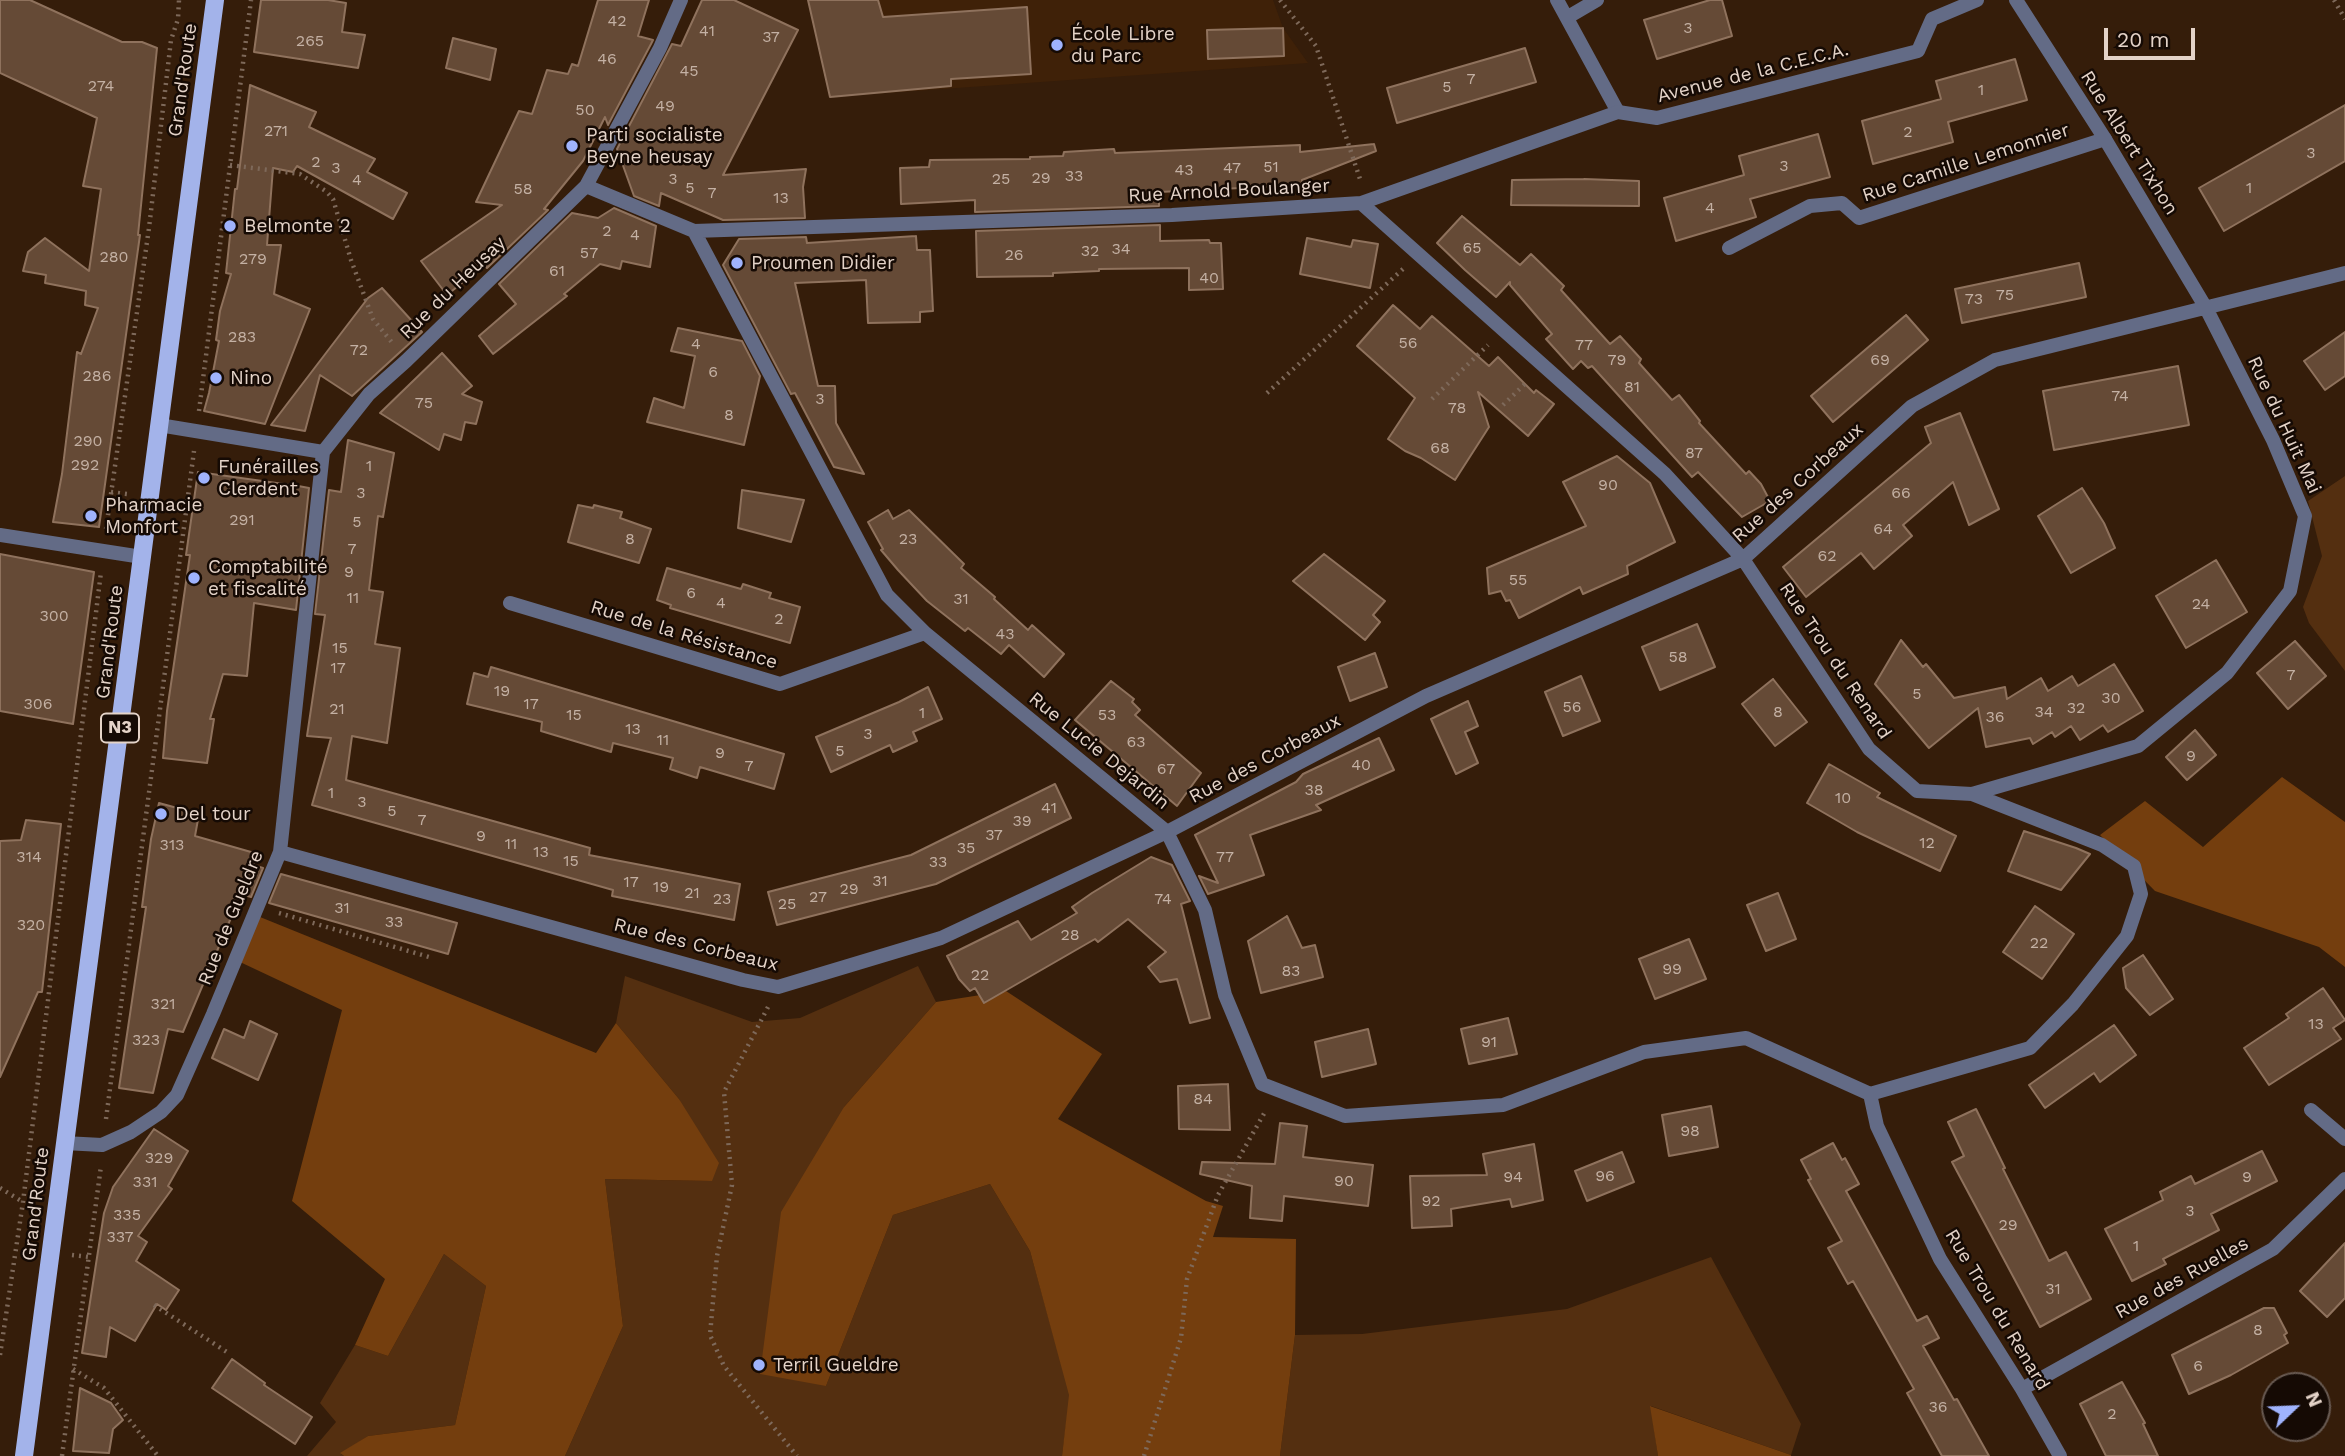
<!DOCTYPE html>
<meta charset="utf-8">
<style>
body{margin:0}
#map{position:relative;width:2345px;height:1456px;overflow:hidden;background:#351d0a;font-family:"Work Sans",sans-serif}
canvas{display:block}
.north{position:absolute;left:2261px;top:1372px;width:70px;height:70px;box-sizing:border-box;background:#150a04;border:2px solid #685a52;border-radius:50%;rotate:67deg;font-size:19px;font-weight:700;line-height:28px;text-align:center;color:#e4d3c8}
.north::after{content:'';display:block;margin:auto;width:24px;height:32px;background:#9fb3fd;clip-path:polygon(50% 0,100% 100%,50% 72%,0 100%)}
.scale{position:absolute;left:2104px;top:28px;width:91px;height:32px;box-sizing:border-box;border:4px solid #e4d3c8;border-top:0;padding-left:9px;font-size:21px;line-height:24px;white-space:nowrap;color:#e4d3c8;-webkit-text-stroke:5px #150a04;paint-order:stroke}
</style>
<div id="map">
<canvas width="2345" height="1456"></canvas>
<div class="north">N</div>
<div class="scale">20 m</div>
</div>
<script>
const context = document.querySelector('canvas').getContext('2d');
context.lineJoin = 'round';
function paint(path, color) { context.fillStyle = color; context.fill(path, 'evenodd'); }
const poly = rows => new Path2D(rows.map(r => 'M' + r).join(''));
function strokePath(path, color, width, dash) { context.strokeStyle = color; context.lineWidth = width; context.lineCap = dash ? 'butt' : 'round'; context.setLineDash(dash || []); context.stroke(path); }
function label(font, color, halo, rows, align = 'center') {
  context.font = font + ' "Work Sans",sans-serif'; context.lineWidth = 5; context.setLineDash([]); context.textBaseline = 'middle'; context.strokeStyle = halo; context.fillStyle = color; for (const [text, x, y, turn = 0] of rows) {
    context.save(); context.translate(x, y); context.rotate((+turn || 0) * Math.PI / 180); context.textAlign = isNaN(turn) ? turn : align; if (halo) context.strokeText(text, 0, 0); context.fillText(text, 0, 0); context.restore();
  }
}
paint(poly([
 [808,0,1273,0,1283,28,1308,63,830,97]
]), '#3f2108');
paint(poly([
 [2345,476,2345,671,2309,623,2303,607,2322,556,2308,501],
 [918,966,936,1002,844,1107,826,1386,893,1215,990,1184,1030,1251,1070,1395,1062,1456,565,1456,623,1326,605,1179,712,1181,679,1099,616,1023,625,976,752,1022,800,1018],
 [444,1254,486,1286,455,1425,368,1436,341,1454,344,1456,307,1456,336,1422,320,1403,355,1345,388,1356],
 [1711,1257,1801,1424,1791,1455,1651,1406,1658,1456,1280,1456,1295,1335,1362,1334,1567,1309]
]), '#542f10');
paint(poly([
 [2282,777,2345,822,2345,967,2319,947,2155,891,2100,835,2145,801,2203,847],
 [260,917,596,1053,616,1023,679,1099,719,1163,712,1181,605,1179,623,1326,565,1456,344,1456,340,1453,368,1436,455,1425,486,1286,444,1254,388,1356,355,1345,385,1279,292,1201,342,1010,240,962],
 [1006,991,1102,1054,1058,1119,1206,1201,1223,1206,1213,1237,1296,1239,1295,1335,1280,1456,1062,1456,1069,1395,1030,1251,990,1184,893,1215,826,1386,760,1374,781,1212,844,1107,936,1002],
 [1650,1406,1791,1455,1791,1456,1658,1456]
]), '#743e0e');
const building = poly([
 [0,0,30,0,122,42,142,42,157,48,138,235,140,235,99,527,53,522,62,474,77,352,81,354,98,308,85,305,86,291,45,283,46,275,23,271,28,252,45,238,89,271,101,189,83,186,97,118,0,73,0,0],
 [261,0,328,0,346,3,342,32,365,35,358,68,254,52,261,0],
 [598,0,649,0,638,36,653,40,651,44,608,125,605,117,583,161,544,209,548,210,487,268,484,265,447,295,421,261,502,205,476,202,519,111,532,114,547,70,568,74,572,64,578,66,598,0],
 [702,0,734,0,798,30,723,175,806,169,803,187,805,218,723,220,661,193,659,206,634,196,617,149,672,44,681,46,702,0],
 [808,0,878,0,883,17,1027,7,1031,74,951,79,951,86,830,97,808,0],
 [1710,0,1722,0,1732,36,1657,59,1644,20,1710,0],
 [1283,28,1284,56,1208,59,1207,30,1283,28],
 [453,38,496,49,490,80,446,68,453,38],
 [1525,48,1536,82,1397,123,1387,88,1525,48],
 [2015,59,2027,100,1948,122,1953,142,1873,164,1862,121,1941,99,1936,81,2015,59],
 [250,85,316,112,309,127,375,159,367,172,407,193,393,219,297,166,293,172,273,168,267,245,281,245,274,294,310,309,265,424,204,411,209,393,219,341,216,340,220,311,231,274,226,273,235,189,237,189,250,85],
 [2345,105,2345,161,2224,231,2199,188,2345,105],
 [1818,134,1830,177,1750,199,1756,217,1676,241,1664,198,1744,175,1739,156,1818,134],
 [1374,144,1376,151,1302,180,1302,185,1159,192,1159,206,975,212,975,200,901,204,900,168,929,167,930,160,1030,159,1030,157,1063,156,1064,152,1114,149,1115,153,1300,145,1300,152,1374,144],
 [1584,179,1639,181,1639,206,1511,205,1512,180,1584,179],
 [614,208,656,226,650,267,622,261,620,269,600,264,564,294,567,296,493,354,479,336,516,304,499,284,572,213,598,218,614,208],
 [1462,216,1520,265,1531,254,1564,286,1561,290,1610,344,1620,336,1641,359,1639,363,1672,400,1679,395,1700,421,1699,423,1746,474,1749,471,1761,484,1770,501,1742,517,1698,472,1692,477,1592,366,1588,368,1581,361,1573,369,1546,339,1552,334,1510,285,1510,282,1496,297,1465,270,1437,243,1462,216],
 [1160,225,1160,241,1209,240,1210,243,1221,243,1223,289,1189,290,1189,268,1099,269,1099,271,1053,273,1053,276,977,277,976,231,1160,225],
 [916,236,917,250,930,250,933,311,920,312,920,322,868,323,866,280,795,283,818,386,835,386,836,423,864,474,834,467,795,393,791,394,723,265,739,239,806,237,807,243,916,236],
 [1307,238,1351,247,1353,240,1378,244,1370,288,1300,274,1307,238],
 [2079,263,2086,297,1962,323,1955,289,2079,263],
 [382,288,422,332,352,396,320,375,305,431,271,425,368,298,382,288],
 [1393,305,1420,329,1432,316,1489,366,1498,357,1534,393,1536,390,1554,404,1528,436,1478,392,1489,427,1455,480,1421,458,1405,451,1388,439,1415,398,1357,346,1393,305],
 [1906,315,1928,340,1833,422,1811,396,1906,315],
 [678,328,742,341,760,376,744,445,647,422,654,398,684,408,695,356,671,351,678,328],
 [2345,332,2345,376,2325,390,2304,361,2345,332],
 [442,353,472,386,462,394,482,402,476,424,465,422,461,440,444,434,439,450,380,413,442,353],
 [2178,366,2189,425,2054,450,2043,391,2178,366],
 [1960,413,1999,509,1969,525,1953,482,1903,525,1912,536,1874,569,1861,553,1806,597,1783,567,1931,443,1925,427,1960,413],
 [348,440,394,453,383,517,378,516,369,590,383,592,375,644,400,648,387,743,352,736,346,780,590,848,589,855,740,884,734,920,612,896,613,890,312,805,331,738,307,736,325,615,315,614,329,490,341,492,348,440],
 [1617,456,1650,483,1675,542,1627,566,1628,574,1583,594,1580,587,1519,618,1510,600,1506,601,1501,591,1489,594,1487,568,1586,526,1563,482,1617,456],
 [198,472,291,485,290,488,293,485,309,488,296,610,254,603,247,676,223,674,210,719,214,719,207,763,163,758,167,711,190,555,186,555,198,472],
 [2082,488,2104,523,2115,548,2071,573,2038,516,2082,488],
 [742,490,804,500,791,542,738,528,742,490],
 [578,505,593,508,594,505,622,512,620,518,651,529,639,563,568,542,578,505],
 [888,510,893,519,909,510,964,564,961,568,995,597,994,599,1028,630,1032,625,1064,654,1044,677,1009,645,1001,654,968,628,965,631,927,601,898,570,881,550,883,549,868,522,888,510],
 [0,554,94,572,73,724,0,711,0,554],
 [1324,554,1385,601,1373,615,1380,622,1365,640,1293,581,1324,554],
 [2216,560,2247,612,2186,648,2156,596,2216,560],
 [667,568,741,589,743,584,771,593,769,598,800,607,790,643,670,608,671,605,657,600,667,568],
 [1697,624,1715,667,1660,690,1642,647,1697,624],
 [1901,640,1923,667,1926,664,1954,698,2005,687,2007,699,2041,678,2048,691,2072,676,2078,686,2114,664,2143,711,2108,732,2103,725,2080,740,2071,726,2055,737,2052,732,2033,744,2030,738,1986,747,1978,708,1929,748,1875,684,1901,640],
 [2295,641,2326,676,2288,709,2257,673,2295,641],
 [1375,653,1387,687,1350,701,1338,667,1375,653],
 [491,667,784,754,774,789,700,767,697,778,670,769,673,758,613,743,611,752,541,731,542,722,467,704,474,673,488,677,491,667],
 [1581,676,1600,721,1563,736,1545,692,1581,676],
 [1773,679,1807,722,1775,746,1742,704,1773,679],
 [1111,681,1134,699,1132,702,1140,710,1135,715,1201,773,1177,806,1075,720,1111,681],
 [928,687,942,719,913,732,917,741,893,752,890,745,831,772,816,737,899,702,928,687],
 [1468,701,1478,726,1465,732,1478,763,1456,774,1431,719,1468,701],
 [2195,730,2216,755,2187,780,2166,757,2195,730],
 [1379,738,1394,770,1316,805,1321,810,1250,835,1264,875,1208,894,1199,876,1218,883,1195,835,1296,782,1303,774,1379,738],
 [1829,764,1880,793,1877,797,1956,836,1940,871,1857,832,1807,803,1829,764],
 [1055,784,1071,818,936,884,777,925,768,892,911,855,1055,784],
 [159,803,199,814,195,836,258,854,253,865,263,868,251,897,241,894,183,1032,168,1029,153,1093,119,1088,146,907,142,907,151,839,159,803],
 [26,820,61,824,42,992,38,992,0,1077,0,841,21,840,26,820],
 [2024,831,2076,848,2090,854,2061,890,2008,871,2024,831],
 [1151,857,1172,865,1190,901,1181,904,1210,1018,1190,1023,1177,979,1160,982,1148,967,1166,952,1128,919,1098,942,1095,939,984,1003,975,988,970,991,959,979,947,956,1018,921,1031,940,1077,913,1072,907,1092,893,1151,857],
 [281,874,457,923,448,954,269,903,281,874],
 [1778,893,1796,939,1766,951,1747,905,1778,893],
 [2035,906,2074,934,2042,979,2003,952,2035,906],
 [1287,916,1302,948,1315,945,1323,977,1261,993,1248,941,1287,916],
 [1689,939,1706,979,1655,999,1639,959,1689,939],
 [2143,955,2173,999,2150,1015,2126,988,2123,968,2143,955],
 [2323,988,2345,1020,2333,1028,2341,1039,2269,1085,2244,1048,2289,1018,2286,1014,2323,988],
 [1508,1018,1517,1054,1469,1064,1461,1029,1508,1018],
 [250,1021,277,1034,258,1080,212,1058,224,1029,244,1038,250,1021],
 [2114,1025,2136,1055,2100,1082,2094,1073,2045,1108,2029,1085,2114,1025],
 [1368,1029,1376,1064,1322,1077,1315,1042,1368,1029],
 [1228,1084,1230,1130,1179,1129,1178,1086,1228,1084],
 [1711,1106,1718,1147,1669,1156,1662,1115,1711,1106],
 [1976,1109,2005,1168,2003,1169,2049,1261,2066,1252,2091,1299,2040,1327,1952,1162,1964,1156,1948,1122,1976,1109],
 [1280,1123,1307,1126,1303,1157,1373,1165,1368,1206,1284,1196,1282,1221,1250,1218,1252,1186,1200,1174,1202,1162,1275,1164,1280,1123],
 [154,1129,188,1151,168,1186,172,1189,138,1236,147,1242,136,1261,179,1290,166,1310,157,1304,135,1341,110,1327,106,1357,82,1353,104,1213,113,1187,154,1129],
 [1833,1143,1842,1160,1845,1158,1859,1184,1846,1191,1886,1264,1917,1321,1927,1316,1939,1338,1923,1346,1954,1400,1957,1399,1989,1456,1942,1456,1907,1393,1914,1389,1853,1281,1848,1284,1828,1248,1842,1241,1808,1180,1811,1179,1801,1160,1833,1143],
 [1534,1144,1543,1200,1512,1207,1510,1199,1451,1209,1452,1226,1412,1228,1410,1176,1487,1175,1483,1154,1534,1144],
 [2262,1151,2277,1181,2211,1214,2219,1230,2163,1259,2166,1264,2132,1281,2105,1229,2163,1200,2160,1192,2191,1176,2195,1184,2262,1151],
 [1622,1152,1634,1182,1587,1201,1575,1171,1622,1152],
 [2345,1243,2345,1298,2327,1317,2300,1291,2345,1243],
 [2264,1308,2274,1308,2287,1333,2284,1335,2288,1343,2231,1375,2189,1394,2172,1355,2264,1308],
 [232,1359,265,1383,264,1385,312,1417,295,1444,212,1388,232,1359],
 [2122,1382,2145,1423,2143,1424,2158,1456,2106,1456,2080,1404,2122,1382],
 [80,1388,111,1403,123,1420,113,1429,109,1453,73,1451,80,1388]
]);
paint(building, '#654a36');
strokePath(building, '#8f725d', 2);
strokePath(poly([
 [1280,0,1316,46,1360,179],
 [2334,0,2345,19],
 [230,165,300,174,327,192,333,199,351,260,373,319,394,345],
 [1267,393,1403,269],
 [1432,399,1488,345],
 [1503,405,1528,381],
 [199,411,251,0],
 [111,492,127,494],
 [106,529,149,228,171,40,178,19,179,0],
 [279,913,429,957],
 [768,1007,724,1092,732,1185,717,1256,710,1335,724,1366,797,1456],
 [106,1119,194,451],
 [0,1188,23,1202],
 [72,1255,89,1257],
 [154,1305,230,1354],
 [0,1355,23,1202,101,572],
 [73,1369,104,1388,158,1456],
 [62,1456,101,1166],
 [1144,1456,1181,1338,1187,1279,1218,1195,1266,1110]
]), '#7e695a', 4.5, [2, 5]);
strokePath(poly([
 [1557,0,1618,112],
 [1568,17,1597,0],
 [1729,248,1810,206,1842,203,1859,218,2105,139],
 [2311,1110,2345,1139]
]), '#636b86', 14);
strokePath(poly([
 [586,186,694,231,1172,215,1361,203,1665,474,1743,559,1869,749,1917,791,1972,794,2102,845,2134,866,2141,894,2127,936,2073,1004,2030,1048,1870,1094,1877,1126,1940,1259,2022,1389,2060,1456],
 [1361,203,1618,112,1657,118,1918,51,1932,19,1977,0],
 [694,231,887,595,925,633,1167,832,1205,910,1225,995,1262,1084,1345,1116,1503,1105,1644,1052,1746,1038,1870,1094],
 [159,425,323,452,369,394,406,361,586,186,660,48,681,0],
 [0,535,142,557],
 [510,603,780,684,925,633],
 [1972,794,2138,746,2227,673,2290,591,2305,516,2273,440,2206,308,2105,139,2016,0],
 [280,852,743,980,778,987,941,938,1167,832,1426,696,1743,559,1912,406,1995,360,2345,273],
 [64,1143,102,1145,131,1132,161,1112,177,1095,213,1014,280,852,323,452],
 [2022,1389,2273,1249,2345,1179]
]), '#636b86', 14);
strokePath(poly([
 [24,1456,215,0]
]), '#a3b3ea', 18);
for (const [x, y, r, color] of [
 [1057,45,7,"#9fb3fd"],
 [572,146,7,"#9fb3fd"],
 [230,226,7,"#9fb3fd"],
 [737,263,7,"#9fb3fd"],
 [216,378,7,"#9fb3fd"],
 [204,478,7,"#9fb3fd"],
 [91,516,7,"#9fb3fd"],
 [194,578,7,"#9fb3fd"],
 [161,814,7,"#9fb3fd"],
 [759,1365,7,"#9fb3fd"]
]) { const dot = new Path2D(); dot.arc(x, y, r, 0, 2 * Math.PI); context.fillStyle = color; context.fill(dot); strokePath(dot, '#150a04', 2.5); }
label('16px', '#c4b1a4', null, [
 ["42",617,21],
 ["3",1688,28],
 ["41",707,31],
 ["37",771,37],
 ["265",310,41],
 ["46",607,59],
 ["45",689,71],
 ["7",1471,79],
 ["274",101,86],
 ["5",1447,87],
 ["1",1981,90],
 ["49",665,106],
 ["50",585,110],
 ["271",276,131],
 ["2",1908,132],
 ["3",2311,153],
 ["2",316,162],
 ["3",1784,166],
 ["51",1271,167],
 ["3",336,168],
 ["47",1232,168],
 ["43",1184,170],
 ["33",1074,176],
 ["29",1041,178],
 ["3",673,179],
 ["25",1001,179],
 ["4",357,180],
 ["5",690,188],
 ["1",2249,188],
 ["58",523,189],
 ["7",712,193],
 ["13",781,198],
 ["4",1710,208],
 ["2",607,231],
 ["4",635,235],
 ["65",1472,248],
 ["34",1121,249],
 ["32",1090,251],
 ["57",589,253],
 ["26",1014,255],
 ["280",114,257],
 ["279",253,259],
 ["61",557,271],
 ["40",1209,278],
 ["75",2005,295],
 ["73",1974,299],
 ["283",242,337],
 ["56",1408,343],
 ["4",696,344],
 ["77",1584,345],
 ["72",359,350],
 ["79",1617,360],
 ["69",1880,360],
 ["6",713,372],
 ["286",97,376],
 ["81",1632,387],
 ["74",2120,396],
 ["3",820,399],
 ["75",424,403],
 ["78",1457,408],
 ["8",729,415],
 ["290",88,441],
 ["68",1440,448],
 ["87",1694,453],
 ["292",85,465],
 ["1",369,466],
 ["90",1608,485],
 ["3",361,493],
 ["66",1901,493],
 ["291",242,520],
 ["5",357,522],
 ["64",1883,529],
 ["8",630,539],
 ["23",908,539],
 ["7",352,549],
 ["62",1827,556],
 ["9",349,572],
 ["55",1518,580],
 ["6",691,593],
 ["11",353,598],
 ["31",961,599],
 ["4",721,603],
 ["24",2201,604],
 ["300",54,616],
 ["2",779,619],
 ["43",1005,634],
 ["15",340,648],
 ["58",1678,657],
 ["17",338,668],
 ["7",2291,675],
 ["19",502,691],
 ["5",1917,694],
 ["30",2111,698],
 ["306",38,704],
 ["17",531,704],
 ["56",1572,707],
 ["32",2076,708],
 ["21",337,709],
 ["8",1778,712],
 ["34",2044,712],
 ["1",922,713],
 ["15",574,715],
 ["53",1107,715],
 ["36",1995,717],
 ["13",633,729],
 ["3",868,734],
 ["11",663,740],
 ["63",1136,742],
 ["5",840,751],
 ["9",720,753],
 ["9",2191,756],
 ["40",1361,765],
 ["7",749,766],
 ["67",1166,769],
 ["38",1314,790],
 ["1",331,793],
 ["10",1843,798],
 ["3",362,802],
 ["41",1049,808],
 ["5",392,811],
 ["7",422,820],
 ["39",1022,821],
 ["37",994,835],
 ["9",481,836],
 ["12",1927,843],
 ["11",511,844],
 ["313",172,845],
 ["35",966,848],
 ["13",541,852],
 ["314",29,857],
 ["77",1225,857],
 ["15",571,861],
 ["33",938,862],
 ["31",880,881],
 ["17",631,882],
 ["19",661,887],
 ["29",849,889],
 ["21",692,893],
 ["27",818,897],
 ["23",722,899],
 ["74",1163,899],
 ["25",787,904],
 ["31",342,908],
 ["33",394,922],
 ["320",31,925],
 ["28",1070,935],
 ["22",2039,943],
 ["99",1672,969],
 ["83",1291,971],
 ["22",980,975],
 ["321",163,1004],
 ["13",2316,1024],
 ["323",146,1040],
 ["91",1489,1042],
 ["84",1203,1099],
 ["98",1690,1131],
 ["329",159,1158],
 ["96",1605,1176],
 ["94",1513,1177],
 ["9",2247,1177],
 ["90",1344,1181],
 ["331",145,1182],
 ["92",1431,1201],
 ["3",2190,1211],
 ["335",127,1215],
 ["29",2008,1225],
 ["337",120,1237],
 ["1",2136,1246],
 ["31",2053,1289],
 ["8",2258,1330],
 ["6",2198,1366],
 ["36",1938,1407],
 ["2",2112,1414]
]);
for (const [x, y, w] of [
 [120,728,38]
]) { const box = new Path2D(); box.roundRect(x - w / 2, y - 14.5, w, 29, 5); context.fillStyle = '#150a04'; context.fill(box); strokePath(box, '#e4d3c8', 2); }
label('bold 18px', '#e4d3c8', null, [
 ["N3",120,728]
]);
label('19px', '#e4d3c8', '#150a04', [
 ["École Libre",1071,34],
 ["du Parc",1071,56],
 ["Parti socialiste",586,135],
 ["Beyne heusay",586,157],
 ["Belmonte 2",244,226],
 ["Proumen Didier",751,263],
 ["Nino",230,378],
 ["Funérailles",218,467],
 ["Clerdent",218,489],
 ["Pharmacie",105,505],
 ["Monfort",105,527],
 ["Comptabilité",208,567],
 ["et fiscalité",208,589],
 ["Del tour",175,814],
 ["Terril Gueldre",773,1365]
], 'left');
label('19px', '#e4d3c8', '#150a04', [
 ["Avenue de la C.E.C.A.",1753,73,-14],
 ["Grand'Route",183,80,-82],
 ["Rue Albert Tixhon",2129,143,58],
 ["Rue Camille Lemonnier",1966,163,-18],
 ["Rue Arnold Boulanger",1229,191,-3],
 ["Rue du Heusay",453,288,-44],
 ["Rue du Huit Mai",2284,425,65],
 ["Rue des Corbeaux",1798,483,-42],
 ["Rue de la Résistance",684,635,17],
 ["Grand'Route",110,642,-83],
 ["Rue Trou du Renard",1835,661,56],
 ["Rue Lucie Dejardin",1099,751,39],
 ["Rue des Corbeaux",1265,759,-28],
 ["Rue de Gueldre",231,918,-68],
 ["Rue des Corbeaux",696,945,14],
 ["Grand'Route",36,1204,-83],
 ["Rue des Ruelles",2182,1278,-29],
 ["Rue Trou du Renard",1997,1310,59]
]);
</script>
